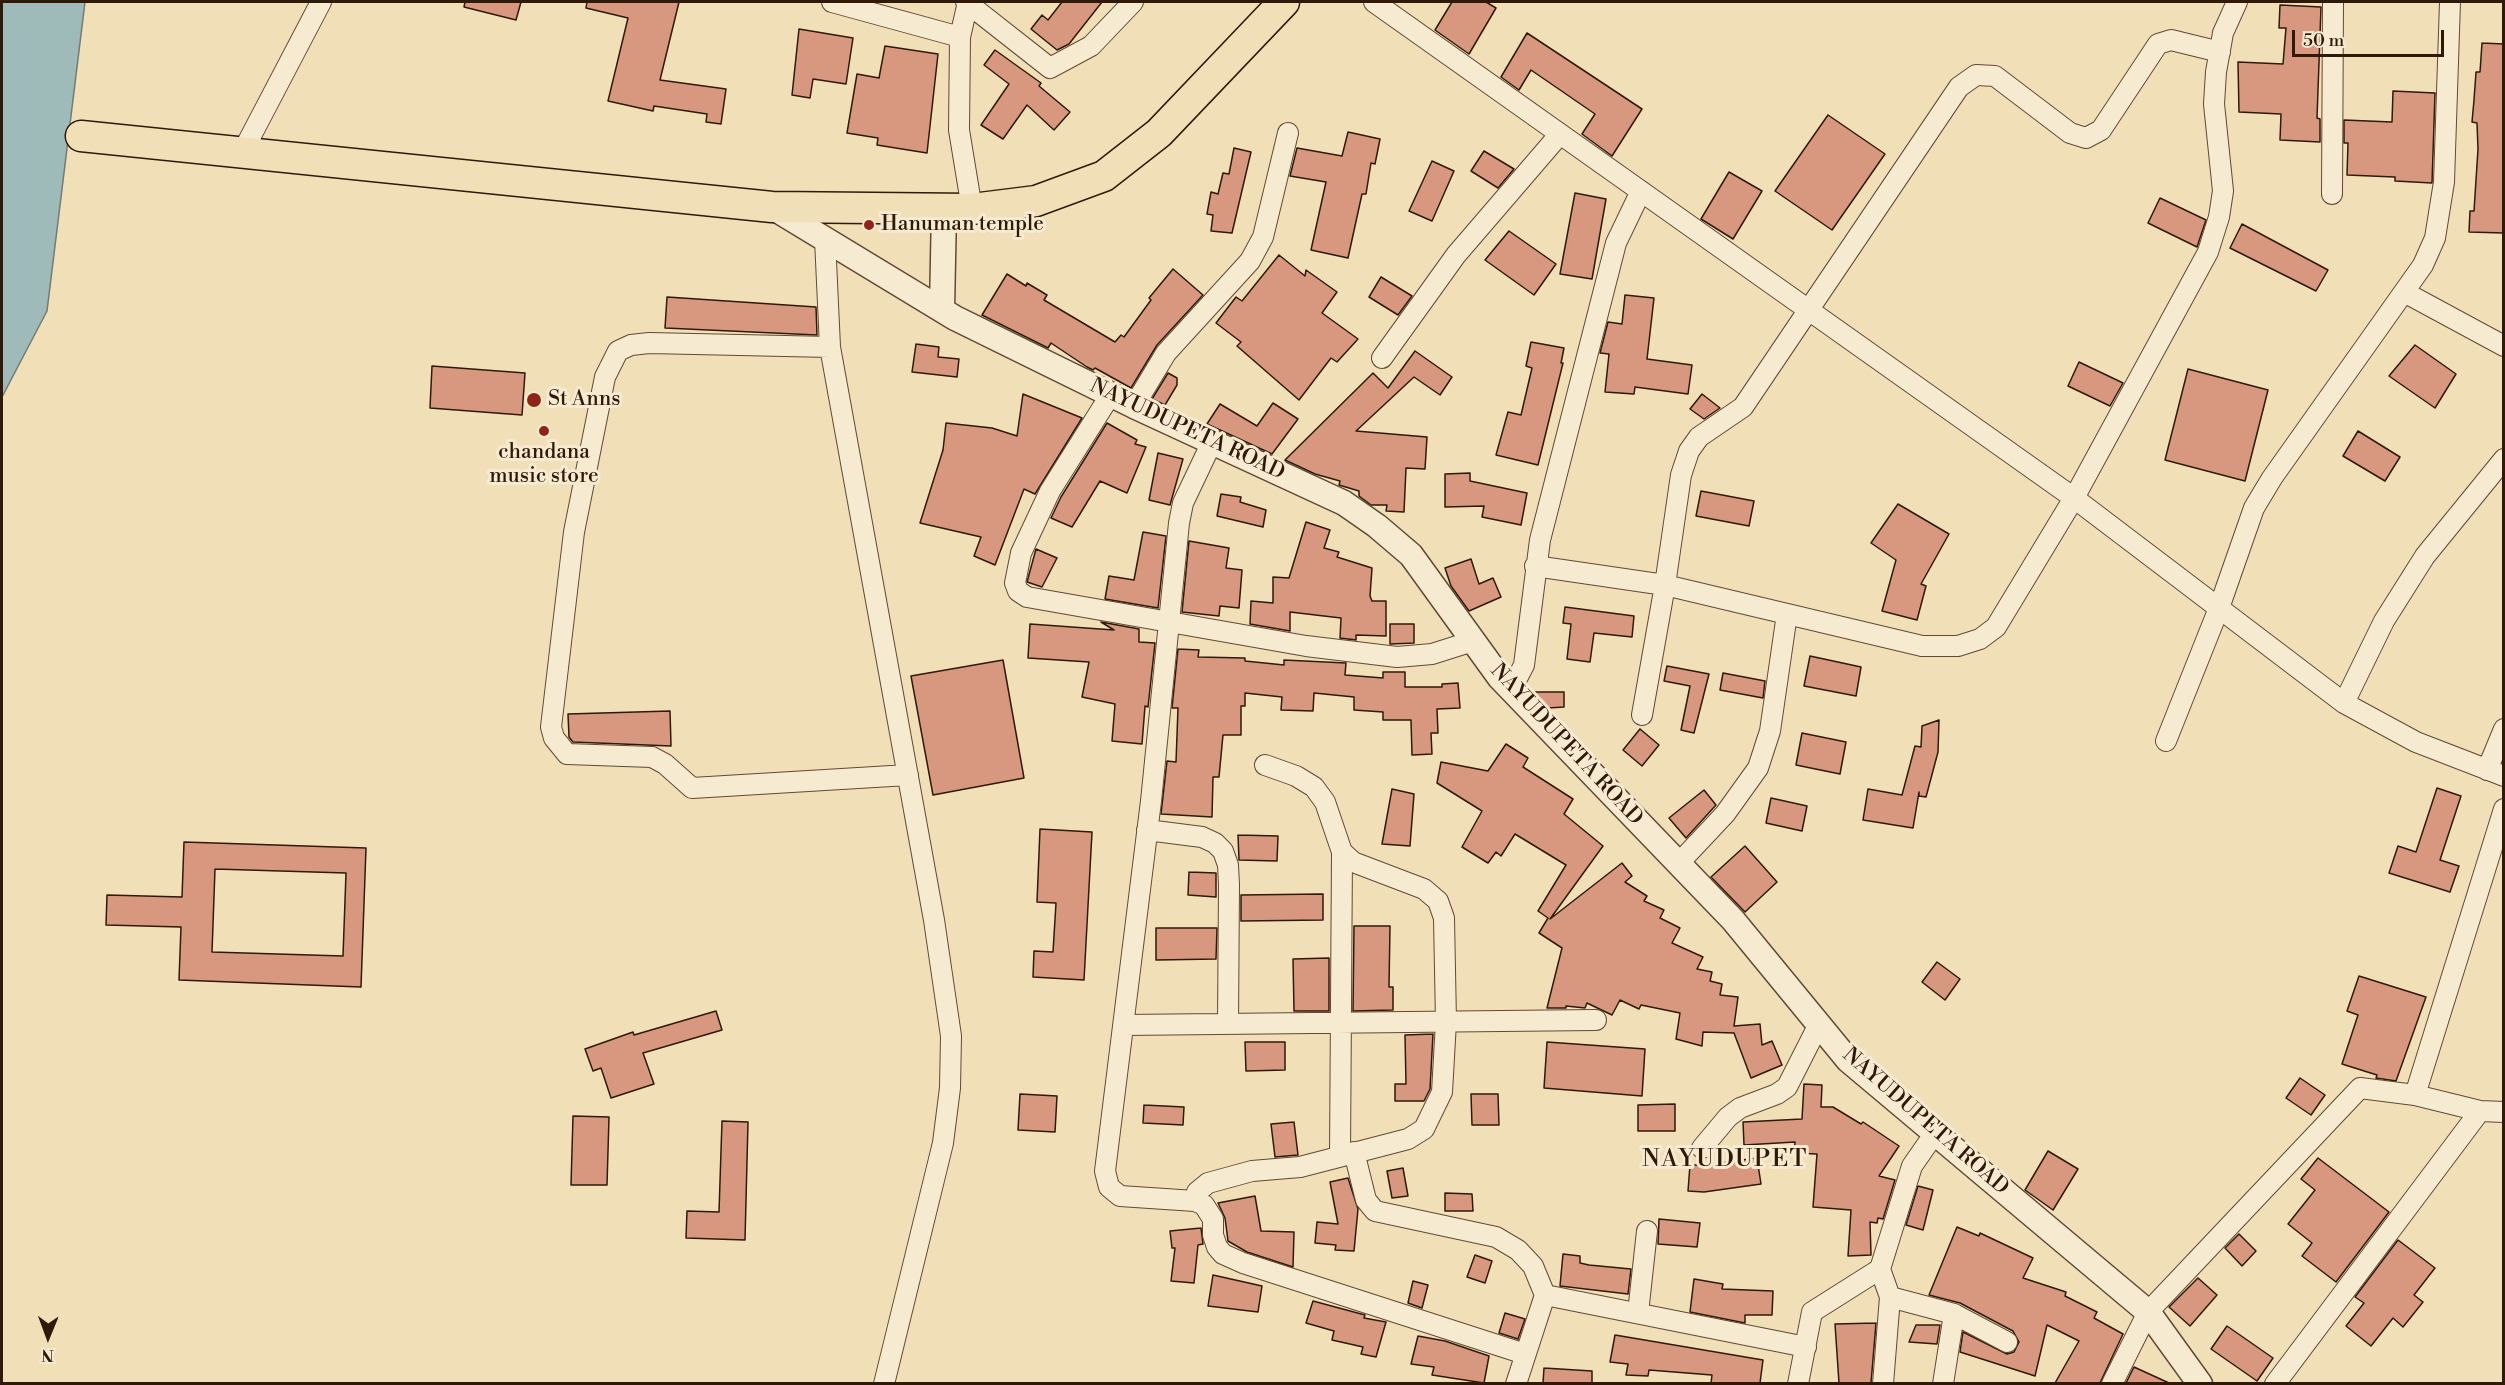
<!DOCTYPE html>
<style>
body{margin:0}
#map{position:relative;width:2505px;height:1385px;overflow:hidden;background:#f1dfb8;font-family:"Libre Bodoni",serif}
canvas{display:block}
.frame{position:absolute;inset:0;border:3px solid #2f1909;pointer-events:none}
.north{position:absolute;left:18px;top:1307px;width:60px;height:60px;-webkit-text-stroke:4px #f6ead1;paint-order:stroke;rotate:181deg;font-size:16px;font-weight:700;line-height:24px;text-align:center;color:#2f1909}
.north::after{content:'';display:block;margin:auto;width:21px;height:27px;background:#2f1909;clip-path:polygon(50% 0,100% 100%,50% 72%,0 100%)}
.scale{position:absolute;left:2292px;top:30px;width:152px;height:27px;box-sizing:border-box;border:3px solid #2f1909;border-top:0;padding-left:8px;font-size:18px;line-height:21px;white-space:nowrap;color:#2f1909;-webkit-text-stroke:4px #f6ead1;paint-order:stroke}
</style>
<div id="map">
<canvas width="2505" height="1385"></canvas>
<div class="frame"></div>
<div class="north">N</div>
<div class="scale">50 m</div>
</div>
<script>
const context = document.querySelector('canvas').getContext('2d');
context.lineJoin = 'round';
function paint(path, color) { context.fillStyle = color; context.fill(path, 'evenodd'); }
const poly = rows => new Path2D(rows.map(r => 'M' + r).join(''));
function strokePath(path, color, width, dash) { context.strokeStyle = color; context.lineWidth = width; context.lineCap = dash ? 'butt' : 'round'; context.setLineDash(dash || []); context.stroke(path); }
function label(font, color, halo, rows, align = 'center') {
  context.font = font + ' "Libre Bodoni",serif'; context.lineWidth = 6; context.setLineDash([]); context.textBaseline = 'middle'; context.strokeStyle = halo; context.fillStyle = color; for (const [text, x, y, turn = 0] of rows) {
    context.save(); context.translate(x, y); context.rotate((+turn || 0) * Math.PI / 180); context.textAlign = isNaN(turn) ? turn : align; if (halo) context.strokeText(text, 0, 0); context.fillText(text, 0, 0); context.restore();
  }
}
const water = poly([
 [2,2,85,2,47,311,2,397,2,2]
]);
paint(water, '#9ebab9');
strokePath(water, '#727a73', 1.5);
const building = poly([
 [465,2,521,2,516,20,464,7,465,2],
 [587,2,679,2,660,80,726,89,721,124,706,122,707,114,654,106,653,111,608,101,628,18,586,8,587,2],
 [1062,2,1102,2,1069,44,1057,50,1031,29,1042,15,1048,20,1062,2],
 [1452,2,1486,2,1496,8,1469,54,1435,30,1452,2],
 [2280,5,2321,7,2317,118,2320,119,2320,142,2280,140,2281,114,2239,112,2238,62,2283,64,2286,28,2279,28,2280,5],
 [799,29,853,38,846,84,813,79,810,98,792,95,799,29],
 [1527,33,1642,109,1612,156,1582,134,1595,114,1531,70,1519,90,1501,77,1527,33],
 [2482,43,2504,44,2504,233,2469,232,2470,211,2474,211,2478,149,2477,123,2472,122,2474,100,2476,72,2480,72,2482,43],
 [885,46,938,54,927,153,877,145,878,138,847,133,857,74,879,78,885,46],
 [995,50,1041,83,1039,86,1070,112,1054,130,1027,105,1003,139,981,125,1009,84,984,65,995,50],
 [2393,91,2435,93,2432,183,2395,181,2395,177,2347,175,2348,143,2344,143,2344,120,2392,122,2393,91],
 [1828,115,1885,154,1832,230,1775,191,1828,115],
 [1348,132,1380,139,1375,164,1371,163,1366,194,1362,194,1348,258,1311,250,1326,182,1290,176,1297,148,1342,156,1348,132],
 [1234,148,1251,152,1232,233,1211,231,1213,215,1207,214,1211,192,1218,194,1223,173,1229,174,1234,148],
 [1484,151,1514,169,1498,188,1471,171,1484,151],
 [1432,161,1454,171,1432,221,1409,211,1432,161],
 [1729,172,1762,191,1733,239,1701,219,1729,172],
 [1575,193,1606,199,1592,279,1560,274,1575,193],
 [2160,198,2206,220,2197,247,2148,223,2160,198],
 [2242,224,2328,270,2316,291,2230,248,2242,224],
 [1509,231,1556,264,1534,295,1485,260,1509,231],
 [1279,255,1305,276,1306,270,1337,292,1322,313,1358,339,1337,362,1331,358,1299,400,1237,346,1241,342,1216,323,1236,297,1242,301,1279,255],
 [1173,269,1203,295,1157,345,1131,388,1095,368,1093,370,1087,367,1051,343,1048,348,982,315,1007,274,1026,286,1027,283,1047,295,1044,300,1115,342,1121,335,1124,337,1151,300,1149,298,1173,269],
 [1381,277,1412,296,1398,315,1369,297,1381,277],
 [1625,295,1654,298,1647,359,1692,365,1688,394,1635,387,1634,394,1605,392,1609,354,1600,353,1608,322,1622,324,1625,295],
 [667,297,816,307,817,335,665,328,667,297],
 [1531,342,1564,348,1561,363,1563,363,1538,465,1496,455,1508,412,1521,415,1532,368,1526,366,1531,342],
 [916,344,939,347,938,357,959,359,957,377,912,372,916,344],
 [2415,345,2456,374,2435,408,2389,376,2415,345],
 [1415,351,1452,377,1440,395,1414,377,1356,431,1427,437,1425,469,1406,468,1404,512,1386,511,1387,505,1371,505,1359,496,1359,491,1339,485,1340,481,1315,474,1285,460,1373,373,1388,388,1415,351],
 [2079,362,2123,383,2110,406,2068,386,2079,362],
 [432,366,525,373,522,415,430,408,432,366],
 [2188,369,2268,390,2245,481,2165,460,2188,369],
 [1168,373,1177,378,1177,385,1165,405,1152,399,1168,373],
 [1023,394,1082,418,1035,494,1024,489,995,565,974,556,981,537,920,523,943,450,946,423,992,428,1017,436,1023,394],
 [1702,394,1720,408,1704,419,1690,409,1702,394],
 [1273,403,1298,419,1272,454,1207,424,1220,404,1257,426,1273,403],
 [1107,423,1137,440,1135,444,1146,447,1127,493,1100,481,1072,527,1051,518,1061,497,1107,423],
 [2358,431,2400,457,2385,481,2343,456,2358,431],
 [1158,453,1183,459,1170,505,1149,500,1158,453],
 [1470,473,1470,481,1527,493,1521,525,1482,517,1484,506,1445,507,1445,474,1470,473],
 [1701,491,1754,501,1749,526,1696,516,1701,491],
 [1221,494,1241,497,1240,502,1266,510,1263,527,1217,516,1221,494],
 [1898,504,1949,534,1921,584,1926,586,1917,620,1882,611,1896,560,1871,543,1898,504],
 [1306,522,1330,530,1324,548,1339,552,1337,557,1372,568,1370,596,1372,601,1386,601,1386,636,1356,635,1356,640,1340,638,1341,618,1290,612,1290,631,1250,624,1251,601,1273,603,1273,577,1289,578,1306,522],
 [1143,532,1166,536,1158,608,1105,599,1109,576,1134,580,1143,532],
 [1189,541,1229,548,1226,568,1242,570,1239,608,1220,606,1219,616,1182,612,1189,541],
 [1036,549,1057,558,1042,587,1027,582,1036,549],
 [1471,559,1479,584,1493,578,1501,597,1469,611,1451,586,1445,568,1471,559],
 [1565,607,1634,616,1632,637,1594,633,1590,662,1567,659,1571,624,1563,623,1565,607],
 [1101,622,1139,629,1139,642,1155,643,1148,707,1145,706,1142,744,1112,741,1115,704,1082,697,1089,662,1028,658,1030,624,1114,630,1101,622],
 [1390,624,1414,624,1414,643,1390,644,1390,624],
 [1178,649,1199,650,1198,657,1245,658,1245,661,1284,665,1284,660,1346,663,1345,675,1383,678,1383,672,1405,672,1405,687,1442,687,1442,684,1458,683,1460,708,1437,709,1438,733,1431,733,1432,754,1412,755,1411,720,1383,720,1383,712,1354,710,1354,697,1314,693,1313,711,1281,710,1282,697,1245,693,1245,706,1241,706,1241,735,1223,735,1219,777,1213,777,1212,817,1161,814,1167,761,1176,762,1178,708,1172,708,1178,649],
 [1810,656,1861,667,1856,696,1804,686,1810,656],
 [1003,660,1024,778,933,795,911,676,1003,660],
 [1667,666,1709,674,1694,733,1681,730,1690,686,1664,681,1667,666],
 [1723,673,1765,681,1763,698,1720,690,1723,673],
 [1533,692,1564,692,1564,707,1548,708,1533,692],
 [670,711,671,746,573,742,569,737,568,714,670,711],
 [1939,720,1938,752,1926,797,1919,796,1919,792,1913,828,1863,820,1868,789,1902,795,1915,746,1921,747,1922,726,1939,720],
 [1640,729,1659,745,1642,766,1623,750,1640,729],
 [1802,733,1846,742,1840,774,1796,765,1802,733],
 [1506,744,1528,758,1523,767,1573,799,1564,814,1603,846,1550,919,1622,863,1632,876,1625,882,1647,896,1644,901,1664,910,1660,918,1680,928,1672,943,1703,957,1697,969,1712,972,1710,981,1722,984,1720,995,1738,997,1734,1026,1760,1024,1762,1045,1772,1041,1782,1065,1751,1078,1734,1033,1703,1032,1702,1046,1676,1039,1680,1013,1641,1005,1639,1009,1620,1000,1612,1015,1587,1003,1585,1008,1566,1006,1566,1008,1547,1008,1562,948,1539,933,1548,918,1538,911,1566,865,1515,834,1501,856,1496,852,1488,863,1462,847,1482,811,1437,783,1441,762,1488,771,1506,744],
 [2437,788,2461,796,2440,860,2459,866,2450,892,2389,873,2398,846,2416,852,2437,788],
 [1392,789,1414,794,1410,846,1382,844,1392,789],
 [1704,790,1716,805,1686,838,1669,818,1704,790],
 [1771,798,1807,806,1802,831,1766,823,1771,798],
 [1040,829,1092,832,1084,980,1033,977,1034,951,1053,952,1056,903,1037,902,1040,829],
 [1238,835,1278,836,1277,861,1239,860,1238,835],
 [184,842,366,848,361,987,179,980,181,927,106,925,107,895,182,897,184,842],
 [215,869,346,873,343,956,212,952,215,869],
 [1745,846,1777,882,1745,912,1711,877,1745,846],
 [1189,872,1216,873,1216,897,1188,895,1189,872],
 [1323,894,1323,920,1241,921,1241,895,1323,894],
 [1354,926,1390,926,1389,987,1393,987,1393,1010,1353,1011,1354,926],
 [1156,928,1217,928,1216,959,1156,960,1156,928],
 [1329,958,1329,1011,1294,1011,1293,959,1329,958],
 [1937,962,1960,979,1945,1000,1922,982,1937,962],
 [2359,976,2426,997,2396,1081,2376,1078,2377,1075,2342,1064,2358,1015,2347,1011,2359,976],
 [716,1011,722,1030,643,1053,654,1084,611,1098,601,1068,593,1071,585,1049,633,1032,634,1035,716,1011],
 [1433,1034,1430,1089,1424,1101,1395,1101,1395,1084,1406,1084,1405,1035,1433,1034],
 [1245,1042,1285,1042,1285,1070,1246,1071,1245,1042],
 [1547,1042,1645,1049,1642,1096,1544,1088,1547,1042],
 [2300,1078,2325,1095,2311,1115,2286,1098,2300,1078],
 [1804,1084,1822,1085,1821,1107,1833,1107,1861,1124,1863,1122,1899,1146,1879,1176,1895,1180,1883,1219,1878,1218,1877,1223,1870,1222,1871,1255,1848,1256,1851,1210,1813,1207,1817,1154,1794,1153,1795,1142,1744,1145,1743,1122,1802,1119,1804,1084],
 [1020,1094,1057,1096,1055,1132,1018,1130,1020,1094],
 [1471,1094,1498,1094,1499,1125,1472,1125,1471,1094],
 [1675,1104,1675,1131,1638,1131,1638,1105,1675,1104],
 [1144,1105,1184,1107,1183,1125,1143,1123,1144,1105],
 [573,1116,609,1117,607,1185,571,1185,573,1116],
 [722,1121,748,1122,745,1240,686,1238,687,1211,719,1212,722,1121],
 [1294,1122,1298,1155,1275,1157,1271,1124,1294,1122],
 [2048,1151,2078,1169,2053,1210,2025,1190,2048,1151],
 [1757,1158,1761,1184,1704,1192,1688,1191,1690,1165,1705,1165,1757,1158],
 [2318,1158,2389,1212,2336,1282,2302,1256,2312,1243,2288,1224,2315,1190,2301,1179,2318,1158],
 [1403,1168,1408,1196,1392,1198,1387,1171,1403,1168],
 [1348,1178,1358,1209,1354,1251,1335,1250,1336,1245,1315,1243,1317,1222,1338,1224,1330,1182,1348,1178],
 [1918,1186,1933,1190,1923,1230,1906,1225,1918,1186],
 [1445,1193,1472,1194,1473,1211,1445,1211,1445,1193],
 [1255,1196,1261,1231,1294,1232,1293,1267,1247,1252,1228,1241,1225,1218,1218,1203,1255,1196],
 [1659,1219,1700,1223,1697,1247,1658,1244,1659,1219],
 [1957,1227,1979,1236,1980,1233,2033,1258,2023,1278,2066,1292,2065,1296,2097,1312,2094,1318,2123,1334,2100,1383,2055,1383,2079,1341,2047,1325,2035,1376,1960,1352,1963,1332,2007,1354,2014,1352,2019,1342,2013,1331,1960,1303,1929,1295,1957,1227],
 [1201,1228,1203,1244,1198,1245,1194,1283,1171,1281,1175,1248,1172,1248,1170,1231,1201,1228],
 [2239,1234,2256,1251,2242,1266,2225,1248,2239,1234],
 [2398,1240,2435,1268,2414,1295,2423,1302,2403,1327,2393,1318,2371,1346,2346,1326,2364,1303,2355,1297,2398,1240],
 [1563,1254,1580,1256,1580,1263,1589,1265,1631,1269,1628,1294,1560,1286,1563,1254],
 [1475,1255,1492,1261,1485,1283,1467,1277,1475,1255],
 [1213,1275,1262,1286,1258,1312,1208,1306,1213,1275],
 [2198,1278,2217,1295,2190,1326,2169,1307,2198,1278],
 [1694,1279,1723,1284,1722,1289,1773,1291,1772,1315,1745,1315,1745,1323,1690,1312,1694,1279],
 [1413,1281,1428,1285,1422,1308,1408,1303,1413,1281],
 [1313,1301,1365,1315,1364,1318,1386,1322,1376,1357,1361,1354,1363,1347,1332,1340,1334,1331,1306,1323,1313,1301],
 [1505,1313,1525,1319,1518,1339,1499,1333,1505,1313],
 [1876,1323,1871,1383,1839,1383,1835,1324,1876,1323],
 [1916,1325,1940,1325,1937,1344,1909,1342,1916,1325],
 [2227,1326,2273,1358,2257,1381,2211,1349,2227,1326],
 [1615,1335,1763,1360,1760,1383,1711,1383,1712,1375,1649,1370,1648,1376,1626,1375,1628,1364,1610,1362,1615,1335],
 [1418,1336,1445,1341,1489,1356,1484,1383,1432,1375,1434,1367,1411,1364,1418,1336],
 [2134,1367,2169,1383,2126,1383,2134,1367],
 [1544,1368,1592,1371,1592,1383,1543,1383,1544,1368]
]);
paint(building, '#d89880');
strokePath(building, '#2f1909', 1.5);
const minor = poly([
 [832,2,960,37],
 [966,2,1050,68,1091,46,1133,2],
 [968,2,960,37,959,130,972,209],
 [1374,2,2074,498,2344,703,2416,742,2504,776],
 [243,151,321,2],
 [2332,194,2333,2],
 [825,239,830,347,934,920,951,1036,950,1088,943,1143,884,1384],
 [2404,292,2504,346],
 [830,347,649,343,631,345,618,351,605,377,574,532,551,727,554,738,567,754,652,757,665,764,692,788,908,775],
 [1382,358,1456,255,1560,134],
 [1111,394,1050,491,1021,553,1015,583,1018,591,1027,597,1306,646,1397,657,1432,654,1473,641],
 [1134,406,1166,353,1250,261,1263,237,1288,133],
 [1212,442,1183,503,1179,523,1151,801,1105,1171,1109,1187,1120,1196,1195,1201,1204,1205,1213,1219,1213,1235,1217,1247,1223,1254,1243,1263,1525,1354],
 [1535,566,1665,585,1922,646,1958,646,1980,639,1996,627,2074,498,2208,252,2219,217,2223,191,2214,104,2216,72,2223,33,2237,2],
 [1511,690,1524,665,1540,540,1616,243,1641,191],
 [2344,703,2384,621,2425,556,2504,459],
 [1642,715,1665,585,1681,475,1689,451,1699,437,1743,407,1959,87,1976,75,1995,76,2070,133,2086,138,2101,130,2158,44,2171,40,2220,52],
 [2166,741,2219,608,2254,508,2272,478,2423,265,2435,238,2444,182,2450,2],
 [2487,770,2504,729],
 [1147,830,1202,837,1215,843,1223,851,1228,865,1229,885,1228,1024],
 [1678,864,1725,814,1758,768,1770,731,1787,614],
 [1124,1025,1596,1020],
 [2415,1095,2504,809],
 [1702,1148,1728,1117,1740,1108,1777,1094,1787,1087,1819,1024],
 [1354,1152,1366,1200,1375,1211,1496,1237,1518,1250,1533,1266,1545,1295,1516,1384],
 [1340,1156,1342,852],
 [1195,1201,1197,1192,1208,1183,1252,1171,1300,1167,1408,1139,1424,1129,1442,1092,1446,1022,1444,918,1438,901,1424,889,1353,862,1342,852,1325,802,1314,787,1296,776,1265,765],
 [1880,1269,1890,1297,1883,1384],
 [1545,1295,1806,1347],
 [1890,1297,1954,1314,2007,1342],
 [1638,1313,1647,1231],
 [1798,1384,1812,1312,1880,1269,1912,1166,1935,1133],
 [1943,1384,1954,1314],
 [2112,1384,2148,1312,2360,1088,2415,1095,2480,1111,2504,1112],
 [2275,1384,2480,1111]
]);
const tertiary = poly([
 [772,207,955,318,1134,406,1344,503,1377,526,1411,555,1500,678,1733,920,1848,1060,2148,1312,2200,1384],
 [942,310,944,209]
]);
const primary = poly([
 [81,136,772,207,972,209,1036,201,1104,176,1159,133,1284,2]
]);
strokePath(minor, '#604a35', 22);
strokePath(tertiary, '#604a35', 27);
strokePath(primary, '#2f1909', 33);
strokePath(minor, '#f6ead1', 20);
strokePath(tertiary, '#f6ead1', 24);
strokePath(primary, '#f1dfb8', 30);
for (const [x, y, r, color] of [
 [869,225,6,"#8f2418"],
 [534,400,8,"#8f2418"],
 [544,431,6,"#8f2418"]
]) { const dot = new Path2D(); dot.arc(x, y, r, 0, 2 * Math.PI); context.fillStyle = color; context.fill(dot); strokePath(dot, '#f6ead1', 2); }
label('21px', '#2f1909', '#f6ead1', [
 ["Hanuman temple",881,225],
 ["St Anns",548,400],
 ["chandana",544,453,"center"],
 ["music store",544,477,"center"]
], 'left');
label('21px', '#2f1909', '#f6ead1', [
 ["NAYUDUPETA ROAD",1187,430,25],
 ["NAYUDUPETA ROAD",1566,745,47],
 ["NAYUDUPETA ROAD",1925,1122,41]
]);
context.letterSpacing = '1.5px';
label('24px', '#2f1909', '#f6ead1', [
 ["NAYUDUPET",1725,1160]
]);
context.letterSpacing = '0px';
</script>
